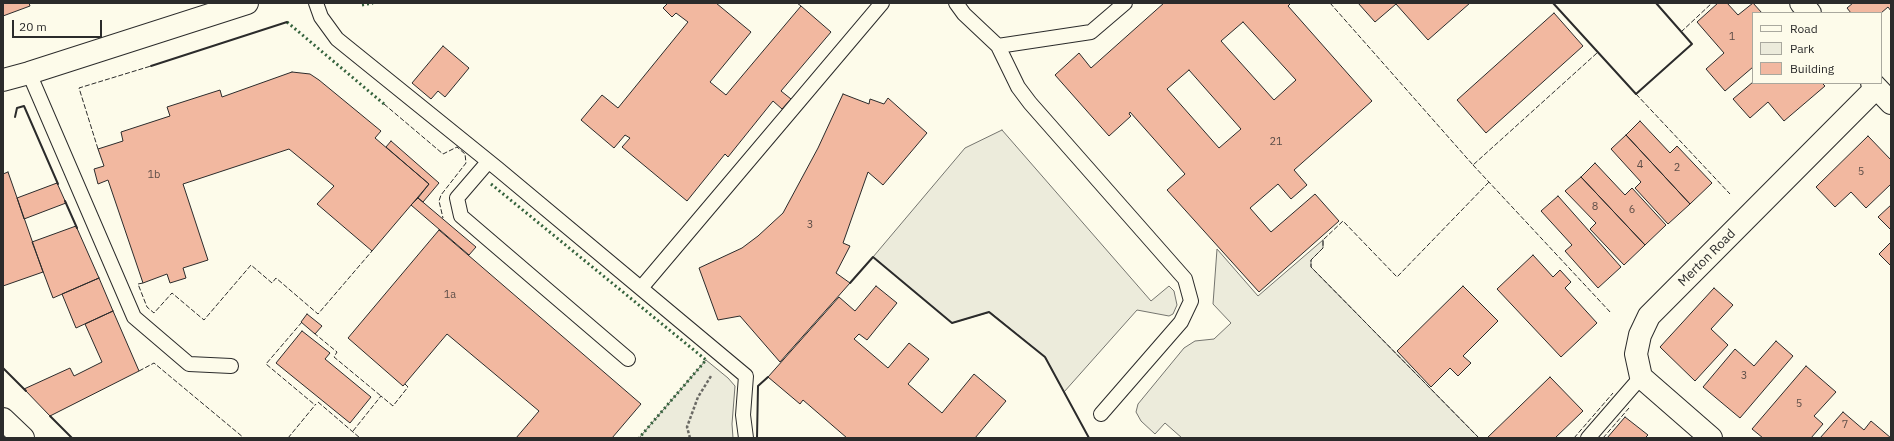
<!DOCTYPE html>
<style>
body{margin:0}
#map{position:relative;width:1894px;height:441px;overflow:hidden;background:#fdfbea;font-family:"IBM Plex Sans",sans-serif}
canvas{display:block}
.frame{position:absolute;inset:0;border:4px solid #2b2b2b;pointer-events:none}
.legend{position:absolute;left:1752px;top:12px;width:130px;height:72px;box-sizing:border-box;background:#fdfbea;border:1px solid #a9a89e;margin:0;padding:5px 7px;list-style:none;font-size:12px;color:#2b2b2b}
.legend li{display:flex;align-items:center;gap:8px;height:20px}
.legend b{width:20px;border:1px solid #a9a89e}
.scale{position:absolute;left:12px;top:20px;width:90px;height:18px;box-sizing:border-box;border:2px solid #2b2b2b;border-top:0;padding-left:5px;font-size:12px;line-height:14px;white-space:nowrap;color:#2b2b2b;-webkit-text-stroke:3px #fdfbea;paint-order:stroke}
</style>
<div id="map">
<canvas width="1894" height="441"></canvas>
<div class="frame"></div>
<ul class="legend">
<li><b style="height:5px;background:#fdfbea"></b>Road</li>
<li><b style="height:11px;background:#ecebdb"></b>Park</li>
<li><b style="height:11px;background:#f2b8a0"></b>Building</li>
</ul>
<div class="scale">20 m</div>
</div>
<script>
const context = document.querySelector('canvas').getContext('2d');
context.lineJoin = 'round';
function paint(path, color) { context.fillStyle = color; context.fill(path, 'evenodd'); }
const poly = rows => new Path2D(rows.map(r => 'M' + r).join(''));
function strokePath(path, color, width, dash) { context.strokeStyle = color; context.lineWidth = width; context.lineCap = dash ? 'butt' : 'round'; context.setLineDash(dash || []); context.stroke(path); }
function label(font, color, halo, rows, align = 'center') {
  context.font = font + ' "IBM Plex Sans",sans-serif'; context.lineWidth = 3; context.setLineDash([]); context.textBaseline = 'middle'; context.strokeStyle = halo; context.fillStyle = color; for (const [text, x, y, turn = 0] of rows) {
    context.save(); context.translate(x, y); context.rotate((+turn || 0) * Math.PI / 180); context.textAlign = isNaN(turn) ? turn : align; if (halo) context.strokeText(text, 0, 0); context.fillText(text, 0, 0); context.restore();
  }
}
const green = poly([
 [1002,130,1151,301,1169,286,1174,291,1177,305,1173,314,1169,316,1137,310,1064,392,1045,357,990,312,952,323,873,257,965,148,1002,130],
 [1323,240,1323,248,1311,260,1311,267,1479,438,1182,438,1165,423,1155,434,1141,421,1136,412,1138,404,1184,348,1195,341,1214,339,1231,323,1213,304,1217,249,1258,296,1323,240],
 [706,360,728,378,735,386,732,424,733,438,639,438,706,360]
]);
paint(green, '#ecebdb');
strokePath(green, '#74746e', 1);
const building = poly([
 [3,3,29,3,30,6,3,16,3,3],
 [668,3,716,3,751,32,710,82,726,95,801,6,831,32,781,91,791,99,782,109,773,101,728,157,725,154,687,201,622,147,630,138,625,135,614,148,581,120,602,95,618,108,688,22,676,13,672,17,663,8,668,3],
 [1164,3,1291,3,1288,6,1372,101,1294,170,1307,185,1291,199,1278,184,1250,208,1271,232,1315,194,1339,221,1259,292,1167,190,1185,174,1130,112,1129,114,1131,116,1109,136,1055,75,1079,53,1091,68,1164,3],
 [1243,22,1296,80,1274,100,1221,41,1243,22],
 [1189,70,1241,129,1219,148,1167,89,1189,70],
 [1358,3,1470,3,1428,40,1396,4,1375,22,1358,3],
 [1718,3,1727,3,1738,15,1753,3,1762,13,1753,13,1753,67,1725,91,1706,69,1724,53,1697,22,1718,3],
 [1853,3,1891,3,1891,11,1888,7,1881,13,1851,13,1847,8,1853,3],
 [1554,13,1583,46,1486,133,1457,100,1554,13],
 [443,46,469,68,445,97,438,91,431,99,412,83,443,46],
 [292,72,310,74,319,80,381,131,375,138,429,184,372,251,317,204,334,186,289,149,183,184,208,260,183,268,186,278,170,283,167,274,143,283,108,180,98,184,94,169,104,166,98,149,123,141,121,132,170,116,167,107,220,90,222,97,292,72],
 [1753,82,1822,83,1825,86,1784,121,1768,102,1750,118,1733,99,1753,82],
 [843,94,869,104,870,99,884,104,888,98,927,133,883,185,868,172,843,243,850,246,836,273,850,283,780,362,740,316,718,320,699,268,742,248,758,236,783,213,818,148,843,94],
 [1640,121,1670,153,1677,146,1712,183,1690,204,1626,135,1640,121],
 [1626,135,1690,204,1668,224,1635,188,1641,182,1611,149,1626,135],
 [1868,136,1891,160,1891,184,1866,208,1851,192,1835,207,1816,187,1868,136],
 [391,141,439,183,423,202,418,198,429,184,386,147,391,141],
 [1595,163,1625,195,1632,188,1666,225,1645,245,1581,177,1595,163],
 [8,172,43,272,3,286,3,174,8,172],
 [1581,177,1645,245,1624,265,1590,229,1596,223,1565,191,1581,177],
 [57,183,66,203,24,219,17,198,57,183],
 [1558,196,1621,267,1598,288,1565,251,1572,245,1541,211,1558,196],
 [418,198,476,247,469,255,411,205,418,198],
 [1891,205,1891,230,1878,217,1891,205],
 [76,226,99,278,53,298,32,242,76,226],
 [439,230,641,404,612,438,516,438,539,411,447,334,403,386,348,338,439,230],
 [1891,242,1891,266,1879,254,1891,242],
 [1533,255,1553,277,1560,270,1571,282,1565,288,1597,323,1561,357,1497,289,1533,255],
 [99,278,113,311,76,328,62,294,99,278],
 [876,286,897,303,867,340,859,334,854,339,888,368,909,343,929,359,908,384,942,413,974,374,1006,401,975,438,847,438,803,400,800,404,768,377,839,297,855,311,876,286],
 [1463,286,1498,321,1463,356,1471,363,1458,376,1450,368,1431,387,1397,351,1463,286],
 [1714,288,1733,305,1711,329,1728,345,1695,381,1660,347,1714,288],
 [113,311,139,371,50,416,24,389,70,368,74,376,102,362,85,324,113,311],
 [307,314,322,326,315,334,301,322,307,314],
 [302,331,330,353,325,359,371,397,350,423,276,363,302,331],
 [1776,341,1793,356,1740,418,1703,387,1735,349,1754,366,1776,341],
 [1806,366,1836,392,1814,416,1823,424,1811,438,1763,438,1752,429,1806,366],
 [1550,377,1583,411,1555,438,1487,438,1550,377],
 [1843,412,1864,430,1871,421,1891,438,1820,438,1843,412],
 [1625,417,1648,435,1645,438,1607,438,1625,417]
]);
paint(building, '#f2b8a0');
strokePath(building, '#2b2b2b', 1);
const service = poly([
 [316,3,321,17,337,39,498,169,746,376,743,415,746,438],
 [956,3,964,14,998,46,1091,32,1125,3],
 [998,46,1018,87,1030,103,1185,279,1191,301,1181,322,1101,414],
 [29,73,134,317,189,364,231,366],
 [488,162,457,198,461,216,628,359],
 [641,288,882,3],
 [1588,438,1641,377]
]);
const minor = poly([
 [1801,3,1810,13],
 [1872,83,1891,103],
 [1711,438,1641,377,1636,354,1640,335,1649,316,1876,88]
]);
const secondary = poly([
 [3,80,29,73,247,3]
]);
const primary = poly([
 [3,419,23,438]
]);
strokePath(service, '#2b2b2b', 16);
strokePath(minor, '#2b2b2b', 24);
strokePath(secondary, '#2b2b2b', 24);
strokePath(primary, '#2b2b2b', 24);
strokePath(poly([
 [690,438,687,427,698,397,711,376]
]), '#6a6964', 2.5, [3, 2]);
strokePath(service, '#fdfbea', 14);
strokePath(minor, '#fdfbea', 22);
strokePath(secondary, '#fdfbea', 22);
strokePath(primary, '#fdfbea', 22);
strokePath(poly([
 [362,5,373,3],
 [287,22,384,104],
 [491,184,706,360,639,438]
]), '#34623c', 3, [2, 3]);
strokePath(poly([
 [797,3,801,6],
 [1330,3,1473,165,1597,53],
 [1681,32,1712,3],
 [1636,94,1730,194],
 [384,104,443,154,457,147,465,154,466,163,441,195,439,201,443,218],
 [98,149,79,88,151,66],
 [1473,165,1611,313],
 [143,283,138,284,147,307,154,313,172,293,204,320,251,265,272,283,276,278,318,314,372,251],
 [302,322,266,364,315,405],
 [314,333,337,352,334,357,381,396],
 [139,371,154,363,244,438],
 [318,402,360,438],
 [353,431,381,396,393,406,408,387,405,384],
 [288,438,316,404],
 [1479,438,1311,267,1311,260,1323,248,1323,240,1343,221,1397,277,1489,182],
 [1574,438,1613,393],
 [1603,438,1629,408]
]), '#2b2b2b', 1, [5, 2]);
strokePath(poly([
 [1553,3,1636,94,1692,44,1656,3],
 [151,66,287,22],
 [15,117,17,108,24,106,58,184],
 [65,201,77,228],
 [850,283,873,257,952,323,989,312,1045,357,1089,438],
 [3,368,26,391],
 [50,416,72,438],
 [757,438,758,386,768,377]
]), '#2b2b2b', 2);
label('11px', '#5d4e48', null, [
 ["1",1732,37],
 ["21",1276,142],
 ["4",1640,165],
 ["2",1677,168],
 ["5",1861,172],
 ["1b",154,175],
 ["8",1595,207],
 ["6",1632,210],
 ["3",810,225],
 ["1a",450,295],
 ["3",1744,376],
 ["5",1799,404],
 ["7",1845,425]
]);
label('13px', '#2b2b2b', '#fdfbea', [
 ["Merton Road",1707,258,-45]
]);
</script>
